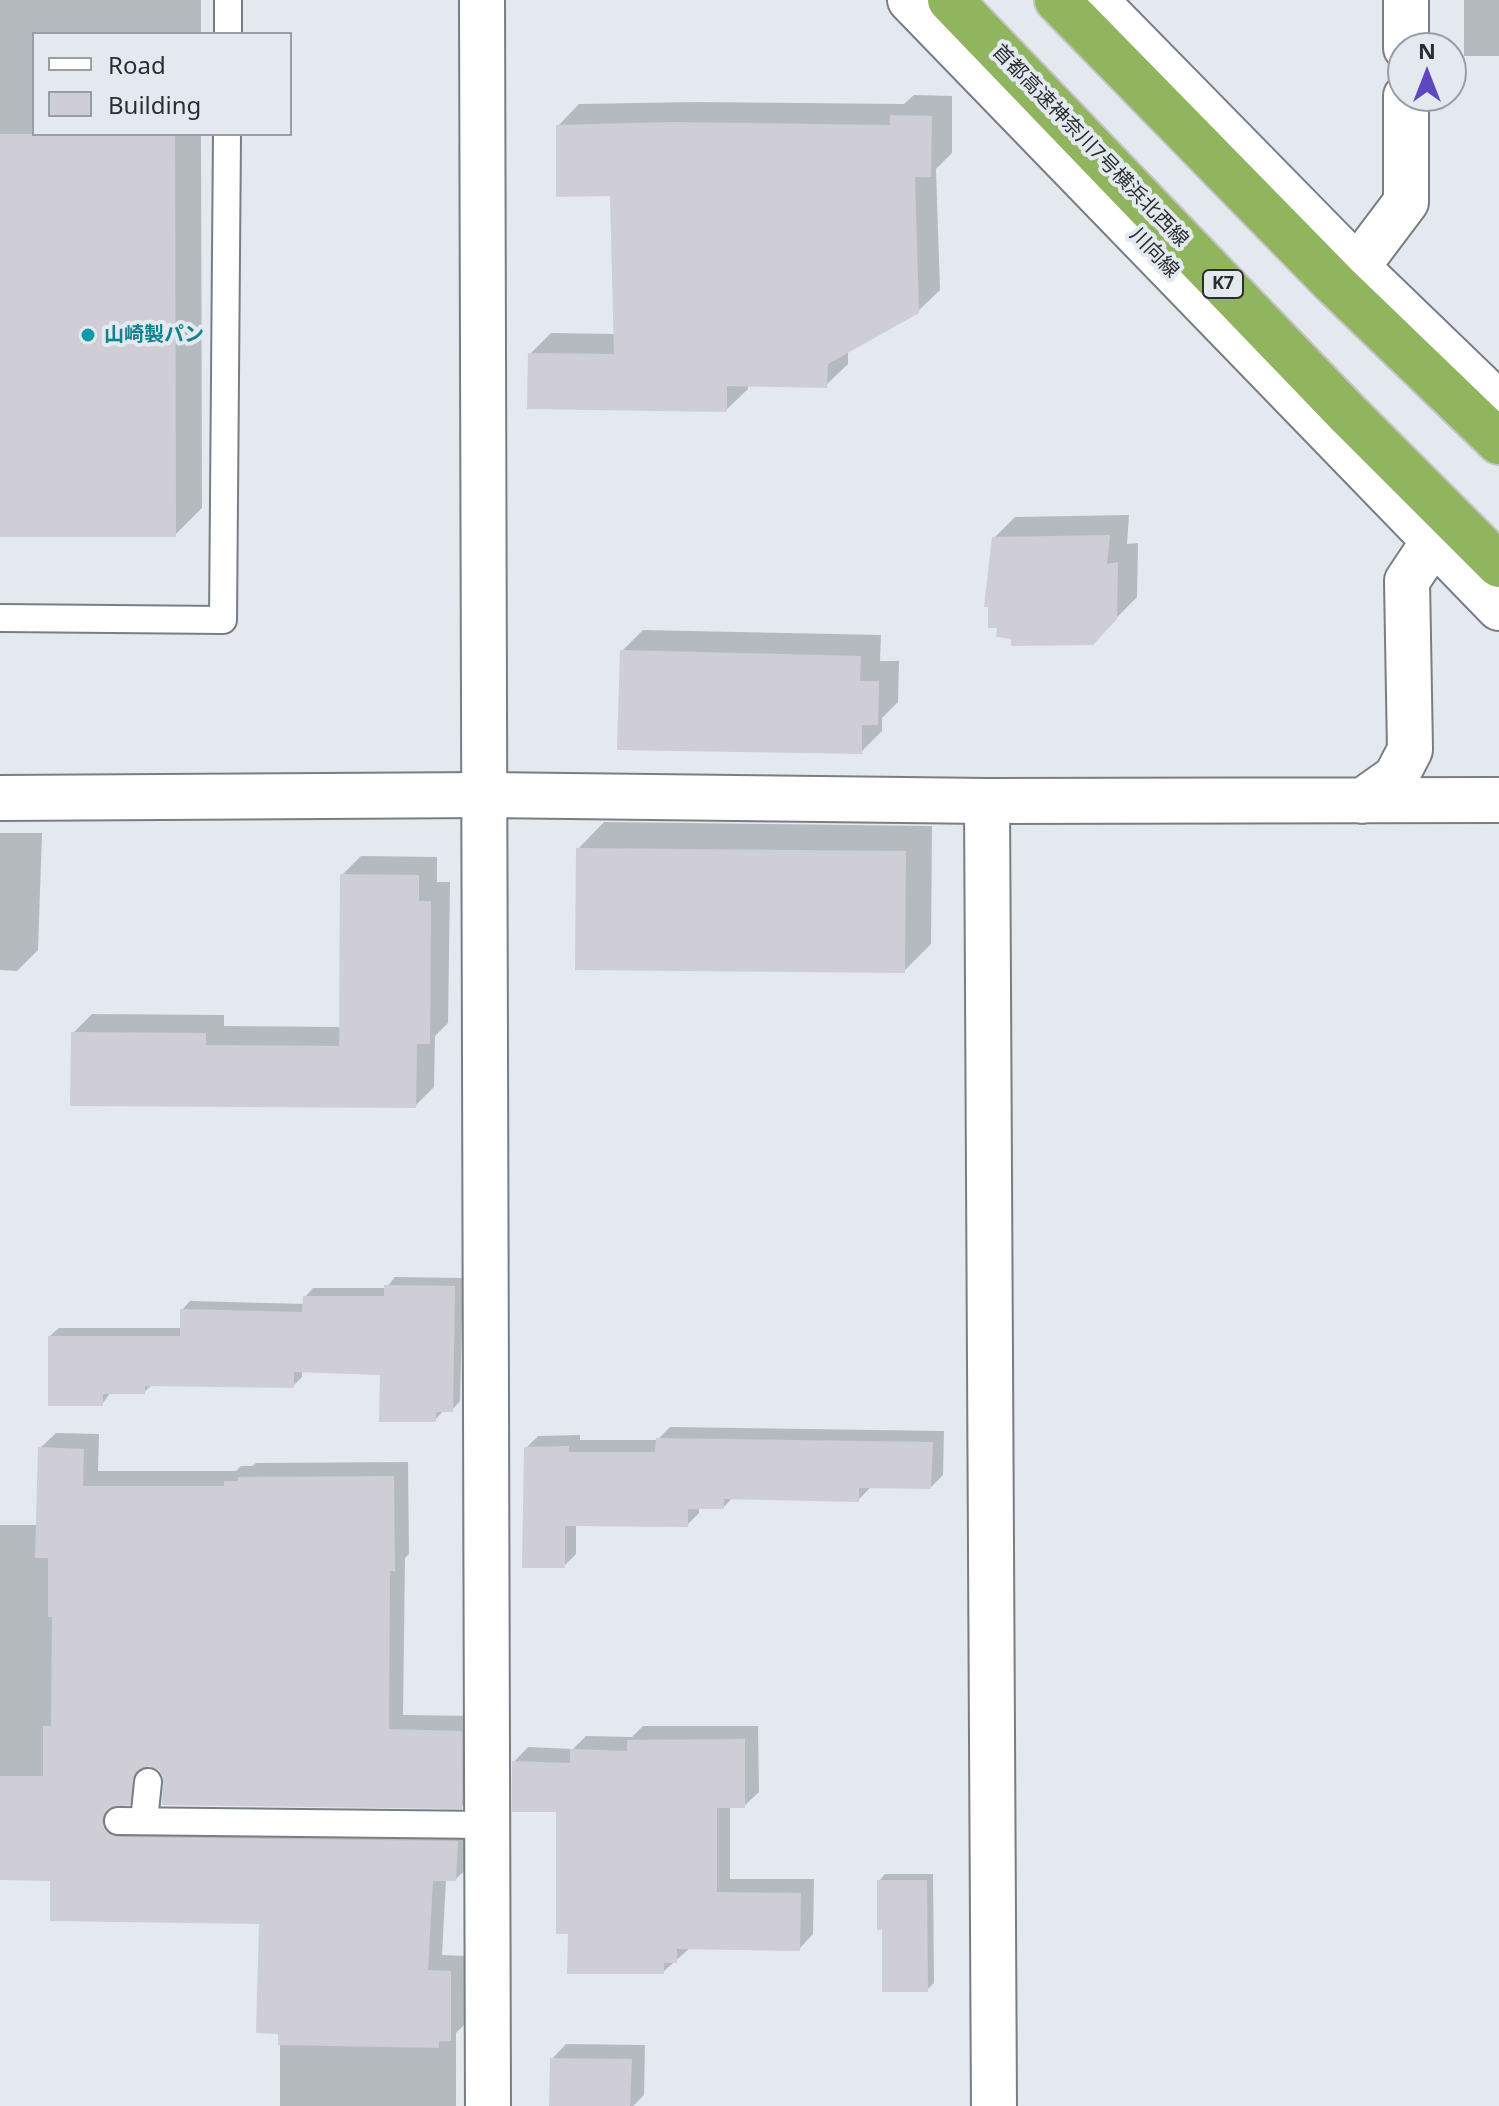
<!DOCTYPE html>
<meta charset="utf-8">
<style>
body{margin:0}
#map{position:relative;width:1499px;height:2106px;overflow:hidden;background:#e3e9ef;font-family:"Noto Sans",sans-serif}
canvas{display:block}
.legend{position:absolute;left:32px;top:32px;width:260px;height:104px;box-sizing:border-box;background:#e3e9ef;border:2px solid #999ea3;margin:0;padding:10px 14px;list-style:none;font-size:24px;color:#2b2e30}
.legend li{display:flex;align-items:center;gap:16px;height:40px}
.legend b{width:40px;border:2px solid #999ea3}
.north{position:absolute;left:1387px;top:32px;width:80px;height:80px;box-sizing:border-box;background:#e3e9ef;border:2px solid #999ea3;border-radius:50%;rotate:0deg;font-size:22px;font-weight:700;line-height:32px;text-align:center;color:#2b2e30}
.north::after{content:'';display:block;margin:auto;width:28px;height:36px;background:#5f47bf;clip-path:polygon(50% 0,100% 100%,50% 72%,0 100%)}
</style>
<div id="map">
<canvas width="1499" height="2106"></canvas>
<ul class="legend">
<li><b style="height:10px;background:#fff"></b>Road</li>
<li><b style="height:22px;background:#cfcdd5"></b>Building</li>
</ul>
<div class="north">N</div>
</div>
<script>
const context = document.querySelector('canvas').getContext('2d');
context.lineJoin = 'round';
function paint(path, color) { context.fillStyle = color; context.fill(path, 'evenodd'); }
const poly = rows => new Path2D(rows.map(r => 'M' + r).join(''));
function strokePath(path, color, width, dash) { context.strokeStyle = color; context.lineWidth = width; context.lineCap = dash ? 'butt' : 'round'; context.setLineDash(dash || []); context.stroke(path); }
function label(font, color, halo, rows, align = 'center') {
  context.font = font + ' "Noto Sans","Noto Sans JP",sans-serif'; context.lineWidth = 8; context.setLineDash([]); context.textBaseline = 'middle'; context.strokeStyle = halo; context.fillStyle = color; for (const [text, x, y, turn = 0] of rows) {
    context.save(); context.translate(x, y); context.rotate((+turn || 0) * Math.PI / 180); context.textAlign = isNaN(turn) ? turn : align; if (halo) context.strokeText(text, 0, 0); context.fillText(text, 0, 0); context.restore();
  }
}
paint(poly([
 [0,0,201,0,201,34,34,34,34,134,201,134,202,508,175,535,0,535],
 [1464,0,1499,0,1499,56,1464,56],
 [914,95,952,96,952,153,936,169,940,290,918,311,848,351,848,364,826,385,748,384,748,389,726,410,530,354,551,333,615,334,612,194,558,126,579,104,696,102,904,104],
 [1129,515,1127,544,1138,543,1137,597,1092,643,994,538,1015,517],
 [643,630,881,635,880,661,899,661,898,702,882,718,882,731,861,752,622,651],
 [604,822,932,826,931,944,904,971,578,849],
 [0,833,42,833,38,950,17,971,0,970],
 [361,856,437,857,437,882,450,882,448,1023,435,1036,434,1087,415,1106,73,1033,92,1014,224,1015,224,1026,341,1027,342,875],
 [395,1277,463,1278,460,1401,452,1410,444,1410,435,1420,382,1373,302,1370,302,1377,293,1386,153,1384,144,1392,111,1392,102,1404,50,1336,59,1328,182,1328,182,1310,190,1301,305,1304,305,1297,313,1288,386,1288],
 [670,1427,944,1431,943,1475,931,1487,870,1488,858,1500,733,1497,724,1507,699,1507,699,1513,687,1525,576,1524,576,1554,564,1566,526,1448,538,1436,580,1435,580,1440,657,1440],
 [56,1433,99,1434,98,1471,236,1471,241,1466,252,1466,256,1463,408,1462,409,1554,405,1558,403,1715,476,1716,477,1791,461,1807,165,1776,159,1768,148,1764,144,1788,129,1803,116,1805,124,1820,472,1826,471,1864,456,1879,446,1879,442,1955,466,1956,465,2024,456,2033,456,2106,280,2106,280,2032,261,1923,52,1879,0,1878,0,1525,38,1525,40,1448],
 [643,1726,758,1726,759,1792,744,1806,730,1806,730,1879,814,1879,813,1934,799,1949,690,1948,663,1972,570,1932,558,1810,514,1762,528,1747,573,1749,586,1736,632,1737],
 [885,1874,933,1874,934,1983,927,1990,884,1928,879,1881],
 [566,2044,645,2045,644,2095,633,2106,551,2106,552,2059]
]), '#0003');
paint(poly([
 [890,115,932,116,931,177,915,177,919,313,828,364,827,388,727,386,727,412,527,409,528,353,614,354,610,196,556,197,556,125,673,122,890,125],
 [0,134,175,134,176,537,0,537],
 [1110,535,1107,564,1118,562,1117,619,1093,645,1011,646,1011,639,996,637,997,628,988,628,988,607,984,607,992,537],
 [620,650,861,656,860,681,879,681,878,725,862,725,862,754,617,750],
 [576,848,906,851,905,973,575,970],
 [340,874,419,875,419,901,431,901,430,1044,417,1044,416,1108,70,1106,71,1032,206,1033,206,1045,339,1046],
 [384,1285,455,1286,453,1412,436,1412,436,1422,379,1422,380,1375,294,1372,294,1388,145,1386,145,1394,103,1394,103,1406,48,1406,48,1336,180,1336,180,1309,302,1312,303,1296,384,1296],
 [656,1438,933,1442,931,1489,859,1488,859,1502,724,1499,724,1509,688,1509,688,1527,565,1526,565,1568,522,1568,524,1447,569,1446,569,1452,655,1452],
 [38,1447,84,1449,83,1486,224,1486,224,1481,238,1481,238,1477,394,1476,395,1571,390,1571,389,1729,462,1731,462,1809,162,1805,163,1776,158,1770,149,1766,141,1768,135,1773,130,1805,110,1808,104,1814,102,1822,109,1834,118,1837,458,1841,456,1881,433,1881,428,1970,451,1971,451,2041,439,2041,439,2048,278,2045,278,2034,256,2033,259,1924,50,1921,50,1881,0,1880,0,1776,43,1776,43,1726,51,1726,52,1617,48,1617,48,1558,35,1558],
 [745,1739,745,1808,717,1808,717,1892,801,1893,800,1951,677,1949,677,1963,664,1963,664,1974,567,1974,568,1934,556,1934,556,1812,512,1812,512,1761,570,1763,570,1749,627,1751,627,1740],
 [877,1880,927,1880,928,1992,882,1992,882,1930,877,1930],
 [550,2058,632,2059,630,2106,549,2106]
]), '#cfcdd5');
const service = poly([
 [228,34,228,0],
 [0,618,223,620,227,134],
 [118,1821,487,1825],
 [144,1821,148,1782]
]);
const minor = poly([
 [482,0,488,2106],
 [1406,0,1406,48],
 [1357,267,1406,202,1406,96]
]);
const tertiary = poly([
 [910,0,1499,608],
 [1095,0,1357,267,1499,404],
 [0,798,485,795,987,801,1499,800],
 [987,801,994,2106],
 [1362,801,1396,777,1410,750,1407,581,1433,542]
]);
const motorway = poly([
 [950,0,1346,412,1499,565],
 [1057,0,1334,283,1499,442]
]);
strokePath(service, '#787e83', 30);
strokePath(minor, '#787e83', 48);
strokePath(tertiary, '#787e83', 48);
strokePath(motorway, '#c4c4c5', 48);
strokePath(service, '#fff', 26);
strokePath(minor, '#fff', 44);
strokePath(tertiary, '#fff', 44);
strokePath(motorway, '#91b45e', 44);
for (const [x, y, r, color] of [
 [88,335,8,"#0f9aa8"]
]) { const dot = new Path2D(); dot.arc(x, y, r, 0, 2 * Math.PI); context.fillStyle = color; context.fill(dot); strokePath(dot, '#e3e9ef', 3); }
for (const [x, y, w] of [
 [1223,284,40]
]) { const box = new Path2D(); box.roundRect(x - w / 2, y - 14, w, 28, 6); context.fillStyle = '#e3e9ef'; context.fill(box); strokePath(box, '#2b2e30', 2); }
label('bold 18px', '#2b2e30', null, [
 ["K7",1223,284]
]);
label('20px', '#2b2e30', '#e3e9ef', [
 ["首都高速神奈川7号横浜北西線",1090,146,46],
 ["川向線",1154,253,46]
]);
label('bold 20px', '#0d838f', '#e3e9ef', [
 ["山崎製パン",104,335]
], 'left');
</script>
